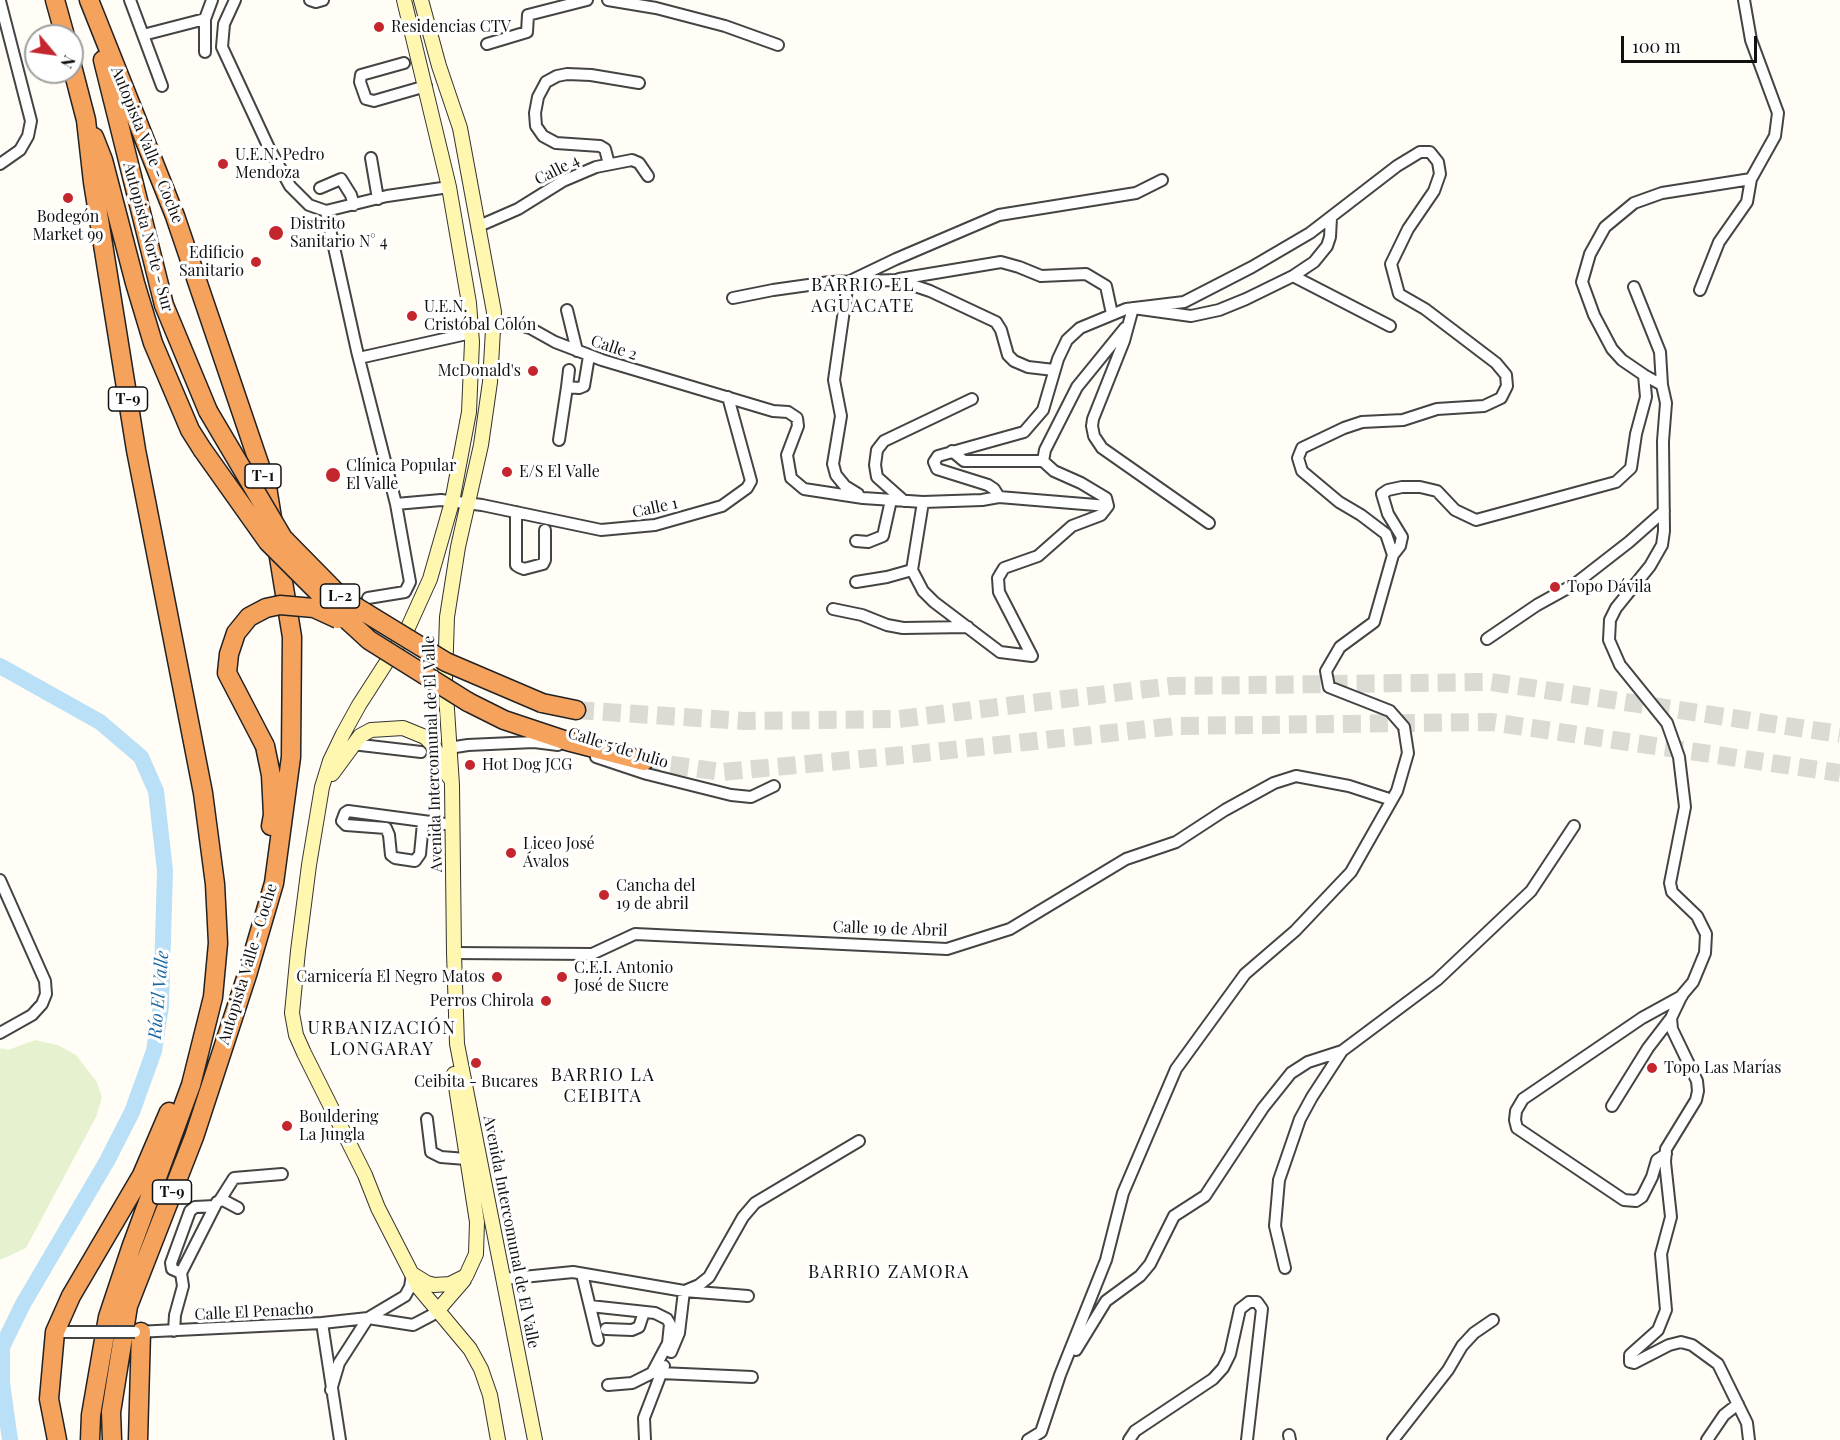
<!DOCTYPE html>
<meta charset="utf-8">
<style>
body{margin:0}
#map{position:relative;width:1840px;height:1440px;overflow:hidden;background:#fffdf5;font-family:"Playfair Display",serif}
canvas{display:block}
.north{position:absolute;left:24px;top:24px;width:60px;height:60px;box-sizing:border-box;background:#fff;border:2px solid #a0a0a0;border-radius:50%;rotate:119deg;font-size:16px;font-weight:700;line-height:24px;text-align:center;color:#111}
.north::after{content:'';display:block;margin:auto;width:21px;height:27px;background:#c4262e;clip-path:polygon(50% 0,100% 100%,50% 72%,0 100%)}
.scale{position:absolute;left:1621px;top:36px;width:136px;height:27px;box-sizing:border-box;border:3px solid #111;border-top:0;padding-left:8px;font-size:18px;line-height:21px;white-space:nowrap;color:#111;-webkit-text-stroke:4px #fff;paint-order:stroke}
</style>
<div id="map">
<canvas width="1840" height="1440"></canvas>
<div class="north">N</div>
<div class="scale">100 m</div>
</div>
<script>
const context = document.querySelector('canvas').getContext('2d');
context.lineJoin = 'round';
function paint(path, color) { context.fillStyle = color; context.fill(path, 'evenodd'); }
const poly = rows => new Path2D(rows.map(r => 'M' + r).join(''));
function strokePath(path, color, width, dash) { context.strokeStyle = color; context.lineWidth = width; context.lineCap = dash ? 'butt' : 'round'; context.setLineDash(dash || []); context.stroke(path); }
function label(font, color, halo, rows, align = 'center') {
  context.font = font + ' "Playfair Display",serif'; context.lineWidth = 6; context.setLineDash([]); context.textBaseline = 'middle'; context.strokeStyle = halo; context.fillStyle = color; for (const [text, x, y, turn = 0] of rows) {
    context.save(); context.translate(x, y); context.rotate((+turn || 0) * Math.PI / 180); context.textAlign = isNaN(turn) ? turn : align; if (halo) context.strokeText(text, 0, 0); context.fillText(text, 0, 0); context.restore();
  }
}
paint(poly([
 [35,1040,58,1045,76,1055,97,1082,102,1097,96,1117,26,1248,0,1260,0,1050,1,1048,8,1050]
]), '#e6f2cf');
strokePath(poly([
 [0,666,100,722,141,757,156,791,165,871,161,1006,154,1051,132,1112,107,1161,23,1304,2,1347,2,1383,10,1440]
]), '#b9e0f7', 16);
strokePath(poly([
 [576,710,744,721,899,719,1172,686,1491,682,1840,734],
 [644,761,722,772,904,755,1176,726,1491,722,1840,773]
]), '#dbdad3', 18, [18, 9]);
const street = poly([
 [130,0,162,86],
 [235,0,224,24,222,47,269,148,290,186,309,205,326,211],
 [310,0,316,2,323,0],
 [608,0,656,8,725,26,778,45],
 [0,1,31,121,28,136,20,150,0,164],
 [205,19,205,52],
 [143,35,205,19,212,0],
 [487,44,527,32,528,15,587,0],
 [404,63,361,75,360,82,366,99,374,101,426,86],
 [371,158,378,199],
 [609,164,605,149,600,146,556,143,543,136,536,126,535,113,538,97,546,82,557,76,567,74,591,75,639,83],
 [320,188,341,179,351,195,354,205],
 [326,211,357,351,396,504,410,582,405,592,368,598],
 [326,211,387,196,449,187],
 [479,226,518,209,563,181,596,167,632,160,639,163,648,176],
 [1293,276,1390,326],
 [899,279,1001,262,1019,267,1041,276,1086,274,1106,286,1112,314],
 [1634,287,1660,352,1662,385],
 [1700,290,1719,242,1747,202,1751,179,1775,136,1778,113,1751,40,1744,0],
 [733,298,773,290,830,282,897,280,930,291,996,322,1001,330,1008,355,1014,361,1028,367,1054,370],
 [567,310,577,351],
 [494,328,509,324,520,325,530,328,555,342,602,360,773,411,788,412,797,418,798,426,787,455,791,478,804,489,863,498,923,502,982,500,999,497,994,489,988,485,937,469,934,462,938,456,1024,432,1043,410,1058,359,1067,340,1080,328,1126,309,1184,302,1252,267,1310,233,1397,166,1420,152,1430,152,1438,162,1440,174,1434,191,1408,229,1391,264,1399,294,1425,309,1496,363,1506,375,1507,386,1501,398,1484,406,1437,409,1403,420,1362,422,1344,428,1302,448,1298,458,1302,471,1339,502,1361,515,1386,534,1393,555,1374,622,1340,647,1326,671,1329,687,1390,711,1404,727,1408,753,1397,791,1351,872,1295,931,1245,974,1176,1069,1123,1193,1106,1260,1060,1375,1041,1432,1028,1440],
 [359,358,471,333],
 [567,387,569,370],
 [559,440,567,387,579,388,584,386,589,356],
 [952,451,964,461,1043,461],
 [858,494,845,486,836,475,833,464,841,416,834,380,848,282,896,259,999,215,1136,193,1162,180],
 [999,497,1108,506],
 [904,501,877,477,875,465,877,450,884,441,972,399],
 [923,502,912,570,923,591,934,602,1000,652,1032,656],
 [396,504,441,500,482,505,601,530,655,525,722,506,747,488,751,481,728,397],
 [516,512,516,565,519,567,524,569,543,564,545,560,545,530],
 [1209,523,1102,448,1094,436,1092,426,1093,419,1124,341,1133,308,1191,316,1219,310,1246,299,1293,276,1314,262,1327,246,1330,237,1331,218],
 [856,541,868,542,883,536,891,500],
 [1393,555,1400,546,1402,537,1388,514,1382,494,1388,490,1402,487,1420,487,1437,491,1455,510,1476,520,1616,482,1631,468,1636,434,1646,397,1644,375],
 [856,582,887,577,912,570],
 [833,609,862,615,887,625,903,628,968,627],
 [1487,639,1537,605,1575,584,1629,542,1664,511],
 [1032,656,999,592,998,578,1004,568,1038,556,1072,526,1101,515,1108,506,1106,498,1081,483,1054,471,1043,461,1045,450,1077,387,1125,328],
 [352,744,421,752],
 [449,748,468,745,534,742,558,745],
 [596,757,647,774,731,795,751,797,774,786],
 [423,823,420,854,415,861,395,858,391,855,389,835,386,828,346,825,342,821,345,813,348,811,453,825],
 [0,880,45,981,46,994,42,1004,32,1015,0,1033],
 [454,953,592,954,635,934,947,949,1010,929,1126,859,1176,842,1225,810,1274,783,1296,776,1349,786,1392,800],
 [1612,1106,1648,1048,1671,1018],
 [427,1119,431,1152,441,1157,466,1159],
 [1666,1154,1657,1160,1652,1177,1642,1197,1636,1201,1624,1200,1517,1128,1515,1120,1516,1111,1523,1099,1642,1018,1682,996],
 [220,1200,234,1178,282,1174],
 [1285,1268,1275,1226,1279,1180,1300,1119,1312,1097,1342,1051],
 [181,1273,172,1269,171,1263,190,1211,195,1207,215,1206],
 [582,1274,598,1340],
 [503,1279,573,1272,684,1291,748,1296],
 [687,1290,699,1285,709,1277,743,1217,755,1203,859,1141],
 [590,1306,655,1313,667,1319,670,1324,668,1343,652,1373,632,1383,608,1385],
 [322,1323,340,1440],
 [606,1329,632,1330,639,1327,644,1312],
 [174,1331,175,1315,183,1286,181,1273,215,1206,217,1202,223,1200,238,1208],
 [55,1332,85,1332],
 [136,1332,322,1323,368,1318,413,1325,432,1315,438,1310],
 [1076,1350,1106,1301,1140,1276,1150,1264,1174,1216,1205,1196,1263,1108,1291,1073,1308,1062,1342,1051,1437,980,1531,891,1574,826],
 [671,1352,679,1333,684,1291],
 [660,1373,752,1377],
 [331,1390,339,1363,368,1318,405,1296,410,1287,412,1274],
 [1289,1435,1290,1440],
 [645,1440,644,1418,664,1366],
 [1129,1440,1135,1431,1213,1379,1223,1368,1230,1354,1240,1309,1249,1302,1257,1302,1262,1309,1247,1440],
 [1393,1440,1448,1370,1462,1346,1474,1333,1493,1320],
 [1707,1440,1724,1415,1738,1404],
 [1749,1440,1747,1423,1718,1364,1692,1345,1681,1342,1669,1345,1634,1363,1630,1362,1630,1355,1658,1330,1666,1310,1661,1254,1671,1217,1665,1162,1666,1149,1696,1100,1698,1091,1697,1081,1672,1029,1671,1018,1682,995,1693,982,1705,953,1706,934,1697,916,1672,892,1670,883,1685,807,1679,757,1667,723,1620,665,1609,640,1610,620,1616,608,1650,566,1662,545,1664,531,1663,441,1666,403,1662,385,1644,375,1622,360,1612,349,1594,315,1582,282,1590,254,1605,227,1634,203,1662,193,1751,179]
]);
const secondary = poly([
 [404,0,449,187,469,303,472,342,469,412,452,502,430,579,406,632,359,705,343,734,330,761,322,787,309,865,298,951,292,1013,296,1035,304,1053,365,1175,378,1208,419,1288,470,1349,481,1369,490,1395,498,1440],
 [421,0,439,66,460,128,494,312,490,382,481,445,458,547,447,617,445,679,452,785,454,953,457,1044,535,1440],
 [332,774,360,736,371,730,403,728,425,737,433,745,449,777],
 [414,1275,427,1283,434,1285,450,1284,466,1276,476,1254,477,1222,454,1074],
 [438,1310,464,1280]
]);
const highway = poly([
 [55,0,65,36],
 [89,0,175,216,267,487,272,518],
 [103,60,164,305,208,411],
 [72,66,86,120,93,182,136,450,203,793,215,884,218,943,213,997,191,1085,131,1248,108,1317,91,1415,90,1440],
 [94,137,103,160,135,283,153,343,190,430,202,449],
 [468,702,504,720,567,741,644,761],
 [542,703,576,710],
 [265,746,271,775,273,815,271,826],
 [57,1440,49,1399,55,1332,71,1296,142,1175,169,1112],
 [112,1440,111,1412,128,1306,194,1137,247,975,274,883,291,757,292,637,277,545],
 [138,1440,141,1332]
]);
strokePath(street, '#444', 14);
strokePath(secondary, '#333', 16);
strokePath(highway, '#222', 21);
strokePath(street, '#fff', 10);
strokePath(secondary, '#fff6b0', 14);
strokePath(highway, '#f5a25d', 18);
const streetBridge = poly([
 [85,1332,135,1332]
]);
const highwayBridge = poly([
 [208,411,283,538,343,599,446,662,542,703],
 [202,449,268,542,332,606,369,640,468,702],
 [265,746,227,673,229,654,236,633,249,617,266,608,280,605,314,608,338,619]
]);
strokePath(streetBridge, '#444', 14, []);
strokePath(highwayBridge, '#222', 21, []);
strokePath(streetBridge, '#fff', 10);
strokePath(highwayBridge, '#f5a25d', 18);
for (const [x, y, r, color] of [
 [379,27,6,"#c4262e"],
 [223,164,6,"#c4262e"],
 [68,198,6,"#c4262e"],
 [276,233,8,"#c4262e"],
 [256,262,6,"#c4262e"],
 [412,316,6,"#c4262e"],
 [533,371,6,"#c4262e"],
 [507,472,6,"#c4262e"],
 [333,475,8,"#c4262e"],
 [1555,587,6,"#c4262e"],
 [470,765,6,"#c4262e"],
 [511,853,6,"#c4262e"],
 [604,895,6,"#c4262e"],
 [497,977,6,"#c4262e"],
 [562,977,6,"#c4262e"],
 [546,1001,6,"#c4262e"],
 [476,1063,6,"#c4262e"],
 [1652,1068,6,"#c4262e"],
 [287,1126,6,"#c4262e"]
]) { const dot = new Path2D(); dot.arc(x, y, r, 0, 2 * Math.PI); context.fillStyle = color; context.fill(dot); strokePath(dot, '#fff', 2); }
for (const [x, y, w] of [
 [128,399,39],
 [263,476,36],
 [340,596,39],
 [172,1192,39]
]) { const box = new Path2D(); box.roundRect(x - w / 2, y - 12, w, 24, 4.5); context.fillStyle = '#fff'; context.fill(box); strokePath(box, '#111', 1.5); }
label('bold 15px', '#111', null, [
 ["T-9",128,399],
 ["T-1",263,476],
 ["L-2",340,596],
 ["T-9",172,1192]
]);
label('16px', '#111', '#fff', [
 ["Residencias CTV",391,27],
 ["U.E.N. Pedro",235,155],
 ["Mendoza",235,173],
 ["Bodegón",68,217,"center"],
 ["Market 99",68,235,"center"],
 ["Distrito",290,224],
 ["Sanitario N° 4",290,242],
 ["Edificio",244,253,"right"],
 ["Sanitario",244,271,"right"],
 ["U.E.N.",424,307],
 ["Cristóbal Colón",424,325],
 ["McDonald's",521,371,"right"],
 ["Clínica Popular",346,466],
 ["El Valle",346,484],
 ["E/S El Valle",519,472],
 ["Topo Dávila",1567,587],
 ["Hot Dog JCG",482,765],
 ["Liceo José",523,844],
 ["Ávalos",523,862],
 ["Cancha del",616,886],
 ["19 de abril",616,904],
 ["C.E.I. Antonio",574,968],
 ["José de Sucre",574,986],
 ["Carnicería El Negro Matos",485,977,"right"],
 ["Perros Chirola",534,1001,"right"],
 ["Topo Las Marías",1664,1068],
 ["Ceibita - Bucares",476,1082,"center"],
 ["Bouldering",299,1117],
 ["La Jungla",299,1135]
], 'left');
label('16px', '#111', '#fff', [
 ["Autopista Valle - Coche",147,145,68],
 ["Calle 4",557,170,-27],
 ["Autopista Norte - Sur",148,237,75],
 ["Calle 2",614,348,18],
 ["Calle 1",655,508,-12],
 ["Calle 5 de Julio",618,748,17],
 ["Avenida Intercomunal de El Valle",433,754,-92],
 ["Calle 19 de Abril",890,929,2],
 ["Autopista Valle - Coche",248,964,-73],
 ["Avenida Intercomunal de El Valle",511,1232,79],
 ["Calle El Penacho",254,1312,-3]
]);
context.letterSpacing = '1.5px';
label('18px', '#111', '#fff', [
 ["BARRIO EL",863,285],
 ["AGUACATE",863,306],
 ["URBANIZACIÓN",382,1028],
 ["LONGARAY",382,1049],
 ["BARRIO LA",603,1075],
 ["CEIBITA",603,1096],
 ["BARRIO ZAMORA",889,1272]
]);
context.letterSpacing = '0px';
label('italic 18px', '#1768a6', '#fff', [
 ["Río El Valle",159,995,-85]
]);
</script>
